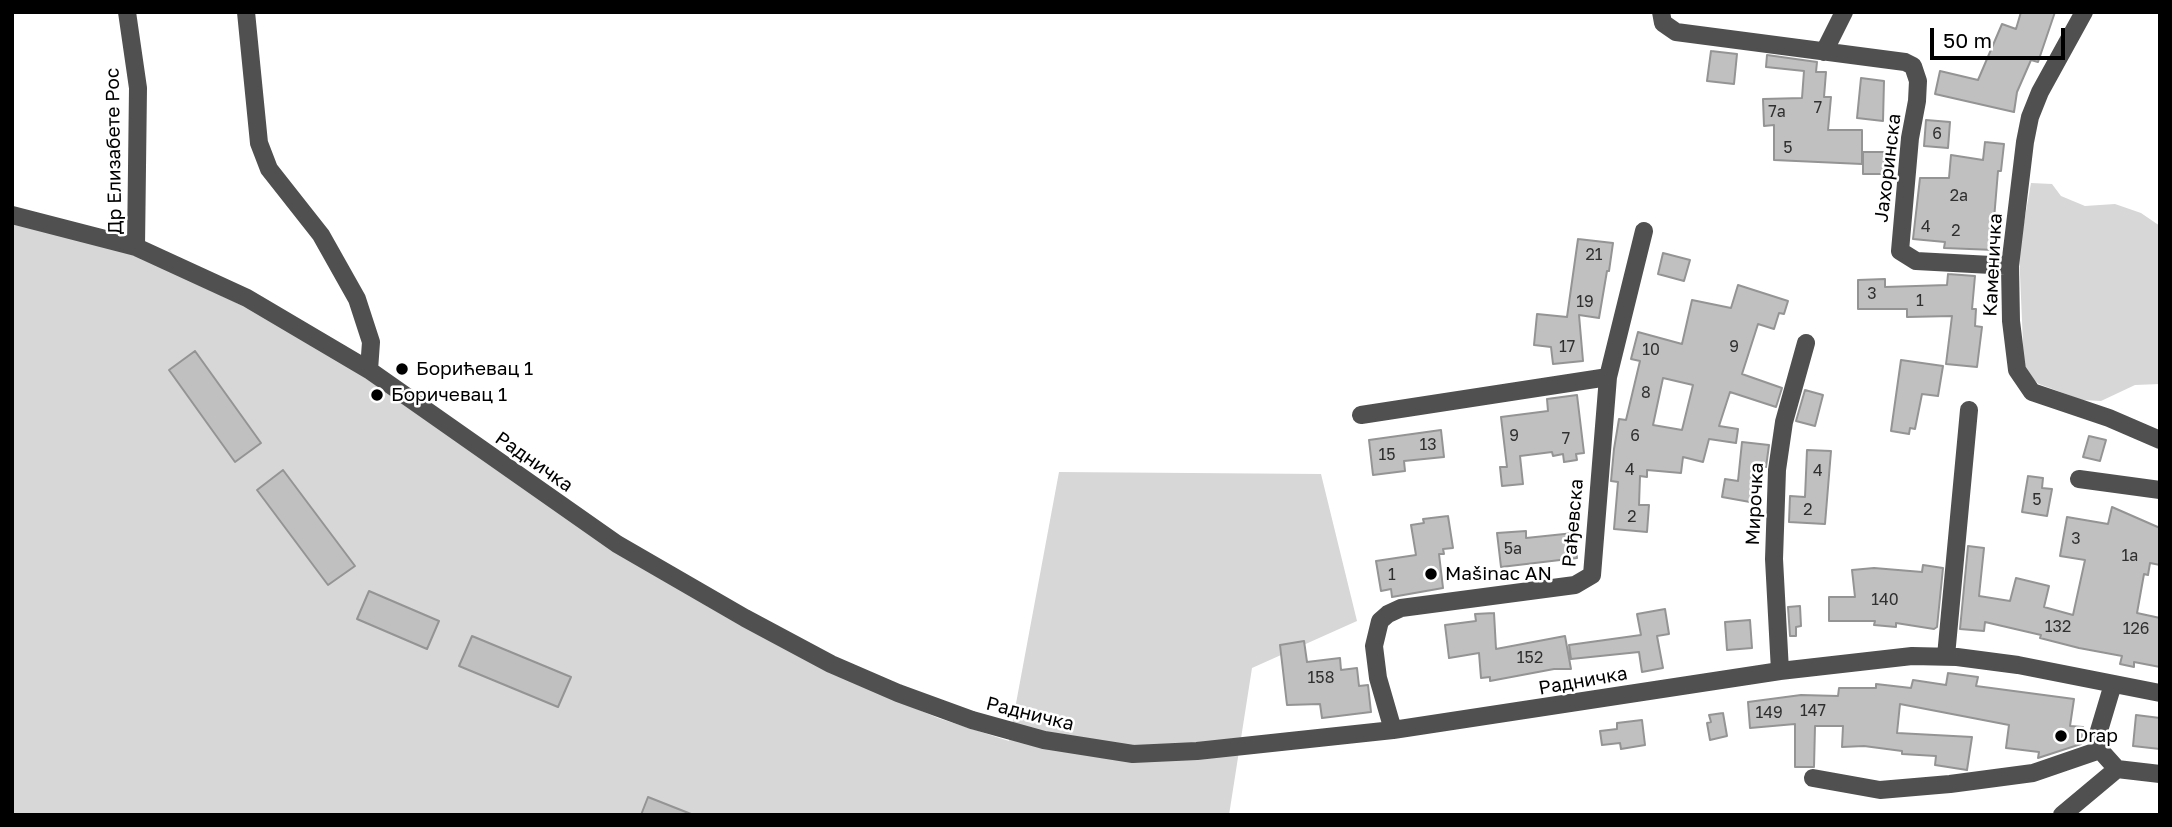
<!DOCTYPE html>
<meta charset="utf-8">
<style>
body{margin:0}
#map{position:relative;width:2172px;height:827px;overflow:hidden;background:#fff;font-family:"Golos Text",sans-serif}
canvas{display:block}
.frame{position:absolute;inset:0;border:14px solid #000;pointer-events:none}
.scale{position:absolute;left:1930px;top:28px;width:135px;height:32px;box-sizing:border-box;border:4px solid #000;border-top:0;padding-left:9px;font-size:21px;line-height:24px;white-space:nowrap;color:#000;-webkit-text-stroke:5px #fff;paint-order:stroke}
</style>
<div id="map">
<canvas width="2172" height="827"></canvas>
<div class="frame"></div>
<div class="scale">50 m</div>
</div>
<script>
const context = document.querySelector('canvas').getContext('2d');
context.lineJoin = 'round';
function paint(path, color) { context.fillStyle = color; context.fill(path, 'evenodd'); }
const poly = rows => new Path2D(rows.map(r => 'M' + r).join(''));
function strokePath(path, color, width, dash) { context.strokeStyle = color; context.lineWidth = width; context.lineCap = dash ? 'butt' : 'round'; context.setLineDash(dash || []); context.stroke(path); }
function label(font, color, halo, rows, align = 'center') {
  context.font = font + ' "Golos Text",sans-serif'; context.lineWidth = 5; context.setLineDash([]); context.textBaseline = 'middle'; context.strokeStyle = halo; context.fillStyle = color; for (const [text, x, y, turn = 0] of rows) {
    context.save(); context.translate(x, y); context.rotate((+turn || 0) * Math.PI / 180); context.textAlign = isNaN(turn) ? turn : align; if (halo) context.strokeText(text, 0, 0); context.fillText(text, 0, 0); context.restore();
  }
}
paint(poly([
 [2031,183,2052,184,2061,196,2085,206,2115,204,2141,213,2160,226,2160,384,2135,385,2101,401,2082,400,2039,384,2030,377,2024,367,2019,251],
 [12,223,137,256,277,322,832,673,938,718,1009,741,1059,472,1321,474,1357,621,1252,668,1229,815,12,815]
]), '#d7d7d7');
const building = poly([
 [2021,12,2055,12,2038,62,2031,60,2017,92,2014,112,1935,94,1940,71,1978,80,2002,24,2016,29,2021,12],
 [1711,51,1737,54,1734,84,1707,81,1711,51],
 [1767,55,1817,62,1816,72,1826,72,1824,97,1831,97,1828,130,1862,130,1862,164,1774,160,1774,125,1764,126,1763,99,1802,98,1804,71,1766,67,1767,55],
 [1861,78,1884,81,1883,121,1857,118,1861,78],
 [1926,120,1950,122,1948,148,1924,146,1926,120],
 [1985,142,2004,144,2001,171,1998,171,1993,231,1995,232,1995,250,1944,248,1945,242,1913,239,1920,178,1949,178,1951,155,1983,160,1985,142],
 [1863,152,1884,152,1884,174,1863,174,1863,152],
 [1578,239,1613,243,1609,271,1607,271,1599,318,1579,315,1583,361,1553,364,1551,347,1534,345,1537,314,1567,317,1578,239],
 [1663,253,1690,260,1684,281,1658,274,1663,253],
 [1948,274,1975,276,1972,309,1976,309,1975,326,1982,327,1977,367,1946,364,1952,316,1907,317,1907,309,1858,309,1858,280,1885,279,1885,287,1947,285,1948,274],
 [1738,285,1788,301,1784,314,1779,313,1774,329,1758,324,1742,374,1782,388,1776,407,1730,392,1719,426,1738,429,1736,443,1709,439,1703,462,1683,457,1681,473,1647,470,1647,477,1640,476,1639,505,1649,505,1647,532,1614,529,1618,482,1611,481,1614,449,1619,419,1626,420,1640,361,1631,359,1638,332,1682,344,1692,300,1731,308,1738,285],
 [1663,378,1693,385,1682,430,1653,425,1663,378],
 [195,351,261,443,235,462,169,370,195,351],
 [1901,360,1943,366,1938,396,1922,394,1915,429,1910,428,1909,434,1891,431,1901,360],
 [1805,390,1823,395,1815,426,1796,421,1805,390],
 [1577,395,1584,453,1576,454,1577,460,1564,462,1563,454,1553,456,1552,452,1520,456,1523,484,1502,486,1500,467,1507,467,1501,417,1548,411,1547,399,1577,395],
 [1441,430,1444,457,1404,461,1405,471,1373,475,1369,440,1441,430],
 [2089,436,2106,440,2100,461,2083,457,2089,436],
 [1742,442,1769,445,1766,467,1756,466,1750,502,1722,497,1725,479,1738,481,1742,442],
 [1807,450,1831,451,1825,524,1789,522,1790,496,1805,497,1807,450],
 [283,470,355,566,328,585,257,490,283,470],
 [2028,476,2043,478,2042,488,2052,489,2047,516,2022,512,2028,476],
 [2112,507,2160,528,2160,565,2150,563,2148,575,2144,574,2137,613,2160,618,2160,667,2134,662,2134,667,2120,664,2122,656,2079,648,2040,638,2041,635,1985,622,1984,631,1960,629,1968,546,1984,548,1979,596,2010,601,2016,578,2049,586,2044,607,2073,615,2085,560,2060,556,2067,517,2108,524,2112,507],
 [1448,516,1453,548,1443,549,1444,554,1439,554,1443,588,1392,597,1391,589,1381,591,1376,561,1416,555,1411,525,1424,523,1423,519,1448,516],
 [1526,531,1526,538,1574,533,1577,558,1501,567,1497,533,1526,531],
 [1923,565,1943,568,1937,627,1934,629,1896,623,1896,627,1874,625,1875,621,1829,621,1829,597,1855,597,1852,570,1874,568,1922,572,1923,565],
 [369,591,439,621,427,649,357,619,369,591],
 [1800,606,1801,626,1796,627,1796,636,1790,636,1788,607,1800,606],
 [1665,609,1669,634,1657,636,1663,668,1642,672,1639,652,1571,659,1569,645,1641,635,1637,614,1665,609],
 [1494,613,1496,649,1565,636,1571,669,1554,669,1490,681,1490,677,1481,678,1479,653,1449,658,1445,625,1476,621,1475,614,1494,613],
 [1750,620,1752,648,1727,650,1725,622,1750,620],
 [472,636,571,677,558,707,459,666,472,636],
 [1304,641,1307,662,1340,658,1341,670,1357,668,1359,686,1368,685,1371,712,1322,718,1320,704,1287,705,1280,645,1304,641],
 [1948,673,1978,677,1976,686,2074,699,2070,726,2083,727,2081,744,2038,758,2039,752,2006,748,2009,725,1900,704,1897,733,1972,737,1967,770,1935,765,1936,756,1902,754,1902,751,1864,746,1842,747,1843,726,1815,726,1814,767,1795,767,1795,724,1750,728,1748,702,1801,695,1838,696,1839,688,1876,688,1876,684,1911,688,1913,680,1946,685,1948,673],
 [1723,713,1727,736,1710,740,1707,723,1711,722,1709,715,1723,713],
 [2136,715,2160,718,2160,749,2133,746,2136,715],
 [1642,720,1645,745,1621,749,1620,743,1602,745,1600,731,1617,729,1617,723,1642,720],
 [648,797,691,814,691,815,641,815,648,797]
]);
paint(building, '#c0c0c0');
strokePath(building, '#949494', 2);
strokePath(poly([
 [127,12,138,88,136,247],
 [246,12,259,143,269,169,321,235,357,299,371,342,369,370],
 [1661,12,1663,23,1676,32,1905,62,1913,66,1918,81,1917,101,1910,138,1900,251,1916,261,2010,266],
 [2084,12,2040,92,2030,117,2025,142,2010,266,2011,321,2017,370,2032,392,2109,418,2160,440],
 [1824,52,1844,12],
 [12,215,136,247,247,298,369,370,617,544,745,618,831,664,898,693,972,720,1044,740,1133,754,1197,751,1393,730,1780,671,1912,656,1957,657,2018,665,2160,693],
 [1361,415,1608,377],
 [2079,479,2160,490],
 [1946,656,1969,410],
 [1780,671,1774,559,1777,470,1784,422,1806,343],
 [2113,684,2098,734,2100,750,2117,769,2160,774],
 [1393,730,1378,678,1374,646,1380,621,1388,614,1401,608,1575,585,1592,575,1608,377,1644,231],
 [1813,778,1880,790,1950,784,2033,773,2100,750],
 [2062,815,2117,769]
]), '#505050', 18);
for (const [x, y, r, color] of [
 [402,369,7,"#000"],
 [377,395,7,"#000"],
 [1431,574,7,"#000"],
 [2061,736,7,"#000"]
]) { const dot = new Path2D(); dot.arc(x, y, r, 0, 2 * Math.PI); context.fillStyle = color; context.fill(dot); strokePath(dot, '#fff', 2.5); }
label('16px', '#303030', null, [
 ["7",1818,108],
 ["7a",1777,112],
 ["6",1937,134],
 ["5",1788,148],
 ["2a",1959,196],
 ["4",1926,227],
 ["2",1956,231],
 ["21",1594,255],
 ["3",1872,294],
 ["1",1920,301],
 ["19",1585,302],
 ["17",1567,347],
 ["9",1734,347],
 ["10",1651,350],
 ["8",1646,393],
 ["9",1514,436],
 ["6",1635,436],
 ["7",1566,439],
 ["13",1428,445],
 ["15",1387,455],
 ["4",1630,470],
 ["4",1818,471],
 ["5",2037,500],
 ["2",1808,510],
 ["2",1632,517],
 ["3",2076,539],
 ["5a",1513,549],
 ["1a",2130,556],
 ["1",1392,575],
 ["140",1885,600],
 ["132",2058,627],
 ["126",2136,629],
 ["152",1530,658],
 ["158",1321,678],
 ["147",1813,711],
 ["149",1769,713]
]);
label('19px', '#000', '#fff', [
 ["Др Елизабете Рос",114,151,-91],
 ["Јахоринска",1888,168,-83],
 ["Каменичка",1993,265,-87],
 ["Радничка",534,462,35],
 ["Мирочка",1755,504,-87],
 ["Рађевска",1573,523,-85],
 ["Радничка",1583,681,-10],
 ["Радничка",1030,714,14]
]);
label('19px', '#000', '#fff', [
 ["Борићевац 1",416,369],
 ["Боричевац 1",391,395],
 ["Mašinac AN",1445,574],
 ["Drap",2075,736]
], 'left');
</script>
